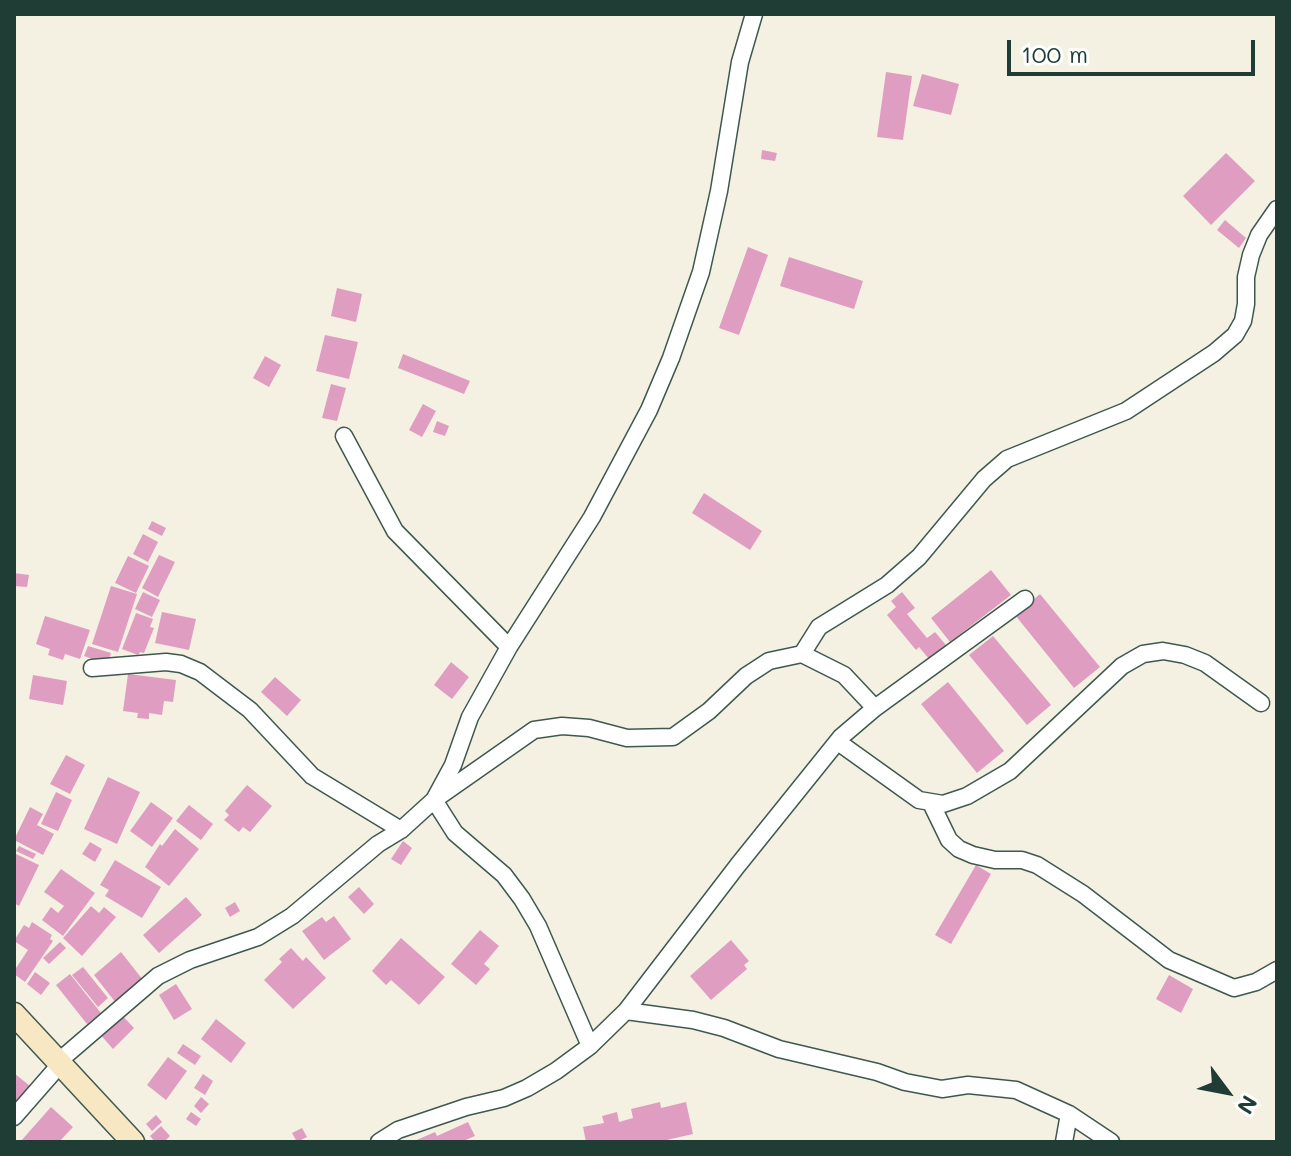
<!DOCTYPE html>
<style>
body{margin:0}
#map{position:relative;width:1291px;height:1156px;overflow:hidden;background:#f4f1e2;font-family:Mali,sans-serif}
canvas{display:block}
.frame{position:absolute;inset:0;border:16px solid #1f3d34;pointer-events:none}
.north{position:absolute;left:1187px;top:1052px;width:80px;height:80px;-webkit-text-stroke:6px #fff;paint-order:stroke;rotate:122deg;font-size:22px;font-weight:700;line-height:32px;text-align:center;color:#1f3d34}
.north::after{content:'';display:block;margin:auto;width:28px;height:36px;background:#1f3d34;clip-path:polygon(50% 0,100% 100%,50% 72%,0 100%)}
.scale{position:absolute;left:1007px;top:40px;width:248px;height:36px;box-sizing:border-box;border:4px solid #1f3d34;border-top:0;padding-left:10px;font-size:24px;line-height:28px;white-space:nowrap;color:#1f3d34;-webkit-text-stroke:6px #fff;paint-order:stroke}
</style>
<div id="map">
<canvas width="1291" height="1156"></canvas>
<div class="frame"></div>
<div class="north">N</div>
<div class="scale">100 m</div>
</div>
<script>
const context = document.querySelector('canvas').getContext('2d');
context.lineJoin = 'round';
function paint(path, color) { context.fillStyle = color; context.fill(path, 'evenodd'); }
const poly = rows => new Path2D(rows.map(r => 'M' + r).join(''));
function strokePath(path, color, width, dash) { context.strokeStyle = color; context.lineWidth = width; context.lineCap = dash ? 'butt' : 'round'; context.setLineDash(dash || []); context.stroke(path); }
paint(poly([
 [886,72,912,76,903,140,877,137],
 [922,74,959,84,951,115,913,106],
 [762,150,777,153,775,161,761,159],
 [1226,153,1255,181,1211,225,1183,196],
 [1225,220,1246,238,1239,248,1217,230],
 [748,247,768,255,739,335,719,328],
 [789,257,863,281,854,309,780,286],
 [337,288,362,294,356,322,331,316],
 [325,335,358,342,349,379,316,371],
 [403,354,470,381,464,394,398,368],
 [265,356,281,365,269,387,253,378],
 [331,384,346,388,337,421,322,418],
 [423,404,436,411,422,437,409,430],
 [437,421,449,426,445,436,433,432],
 [704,493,762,531,750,550,692,513],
 [152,521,166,528,162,536,148,529],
 [143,534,158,542,148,562,133,554],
 [159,555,175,562,158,597,142,588],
 [128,556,149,566,136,593,115,583],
 [991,570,1011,595,950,642,931,618],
 [14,573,29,575,27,587,14,586],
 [111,586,137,594,118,652,92,644],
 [143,592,160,600,152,617,135,609],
 [902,592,915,608,907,614,927,638,935,632,946,645,929,659,919,647,916,650,887,615,896,607,891,601],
 [1040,594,1100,667,1074,688,1015,615],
 [162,612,196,619,189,650,155,643],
 [136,613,153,619,150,627,154,628,144,653,140,652,138,655,122,649],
 [45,616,90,630,80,659,65,654,63,660,48,655,50,649,36,644],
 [993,636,1051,705,1027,725,969,655],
 [88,646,111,653,107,664,84,656],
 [451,662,469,677,452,699,434,685],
 [128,674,176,680,173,702,164,701,162,715,149,713,149,719,137,718,138,713,123,711],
 [33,675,67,681,63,705,29,699],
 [275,677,301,700,287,716,261,692],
 [948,682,1004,751,977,773,921,704],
 [66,755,85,765,70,794,50,784],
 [108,777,140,792,117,844,84,829],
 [247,785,272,806,250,832,243,827,239,832,224,820,229,815,225,811],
 [56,792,72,800,58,831,41,824],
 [151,802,173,818,152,847,130,831],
 [189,805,213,824,201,840,176,821],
 [30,807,43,814,37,825,54,834,43,855,14,840],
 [175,829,199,849,169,886,145,867,160,844,162,846],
 [403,841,412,848,401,865,391,859],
 [90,842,102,849,95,862,82,854],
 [19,846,36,854,33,859,16,851],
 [14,853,39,865,19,906,14,903],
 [115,860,161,887,142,918,105,896,109,890,100,885],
 [976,865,991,874,951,944,935,935],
 [61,869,95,893,63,936,42,920,51,907,58,913,64,906,44,892],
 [359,887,374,904,364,914,348,897],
 [186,897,202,915,159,953,143,935],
 [235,902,240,911,230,917,225,908],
 [91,906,99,913,104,907,116,917,82,956,63,938],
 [334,916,351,939,324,960,302,931,322,917,326,922],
 [32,922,52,935,50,939,53,941,25,982,14,974,14,971,28,950,14,941,24,925,29,928],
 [480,930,499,946,484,964,490,969,476,985,451,964],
 [401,938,445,977,419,1005,391,980,386,985,372,971],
 [731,940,749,961,744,965,747,969,711,1000,690,976],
 [60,942,66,948,49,964,43,958],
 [291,948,303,961,306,957,326,978,293,1009,264,980,282,962,279,959],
 [121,952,143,980,116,1003,94,975],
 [83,967,108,998,98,1007,72,975],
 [35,972,50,983,41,995,27,984],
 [70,974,101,1013,87,1024,56,985],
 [1169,975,1193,989,1181,1013,1156,999],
 [176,984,192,1009,174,1020,159,995],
 [120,1013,134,1028,113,1049,99,1033],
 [216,1019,246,1043,231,1063,201,1039],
 [183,1044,201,1056,195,1065,177,1053],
 [168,1057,187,1071,166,1100,147,1085],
 [14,1073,30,1086,14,1106],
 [203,1074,213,1081,205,1095,194,1088],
 [201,1097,209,1104,201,1113,194,1106],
 [660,1102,661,1108,686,1102,693,1134,658,1142,586,1142,583,1127,604,1123,602,1116,617,1112,619,1122,633,1118,631,1109],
 [51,1107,73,1127,59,1142,20,1142],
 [191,1112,201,1119,196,1126,186,1119],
 [156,1115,162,1122,152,1131,146,1124],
 [468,1122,475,1136,461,1142,412,1142,435,1132,437,1136],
 [161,1126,170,1136,164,1142,155,1142,150,1136],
 [302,1128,307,1137,297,1142,292,1133]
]), '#e09dc2');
const minor = poly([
 [344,436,395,531,509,647],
 [802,654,819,627,887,585,919,557,984,479,1007,459,1126,411,1214,353,1235,335,1243,321,1246,304,1246,277,1251,255,1259,235,1277,209],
 [92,668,166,662,181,664,200,672,250,710,312,776,401,830],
 [838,742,919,800,943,804,967,796,1010,771,1122,666,1143,654,1163,651,1185,655,1205,663,1261,703],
 [931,803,949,840,959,849,973,855,995,860,1022,860,1037,865,1083,894,1169,960,1234,988,1256,982,1277,970],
 [626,1011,693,1020,724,1028,779,1049,877,1072,905,1082,942,1089,968,1085,1016,1090,1069,1114,1111,1142],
 [590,1046,538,926,522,899,504,875,455,833,434,800,534,730,562,726,589,728,627,738,673,737,709,711,746,676,769,661,802,654,844,675,875,708],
 [14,1117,56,1069,59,1061,158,976,190,960,258,937,292,916,378,844,401,830,434,800,453,765,470,717,509,647,592,517,649,410,671,358,701,272,719,191,740,62,754,14],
 [379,1142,398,1130,466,1107,504,1098,527,1088,556,1071,590,1046,626,1011,738,865,841,737,875,708,1025,599],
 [1064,1142,1069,1114]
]);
const secondary = poly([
 [14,1014,133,1142]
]);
strokePath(minor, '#3f584e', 19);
strokePath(secondary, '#3f584e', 25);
strokePath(minor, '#fff', 16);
strokePath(secondary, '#f7e8c3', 22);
</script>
